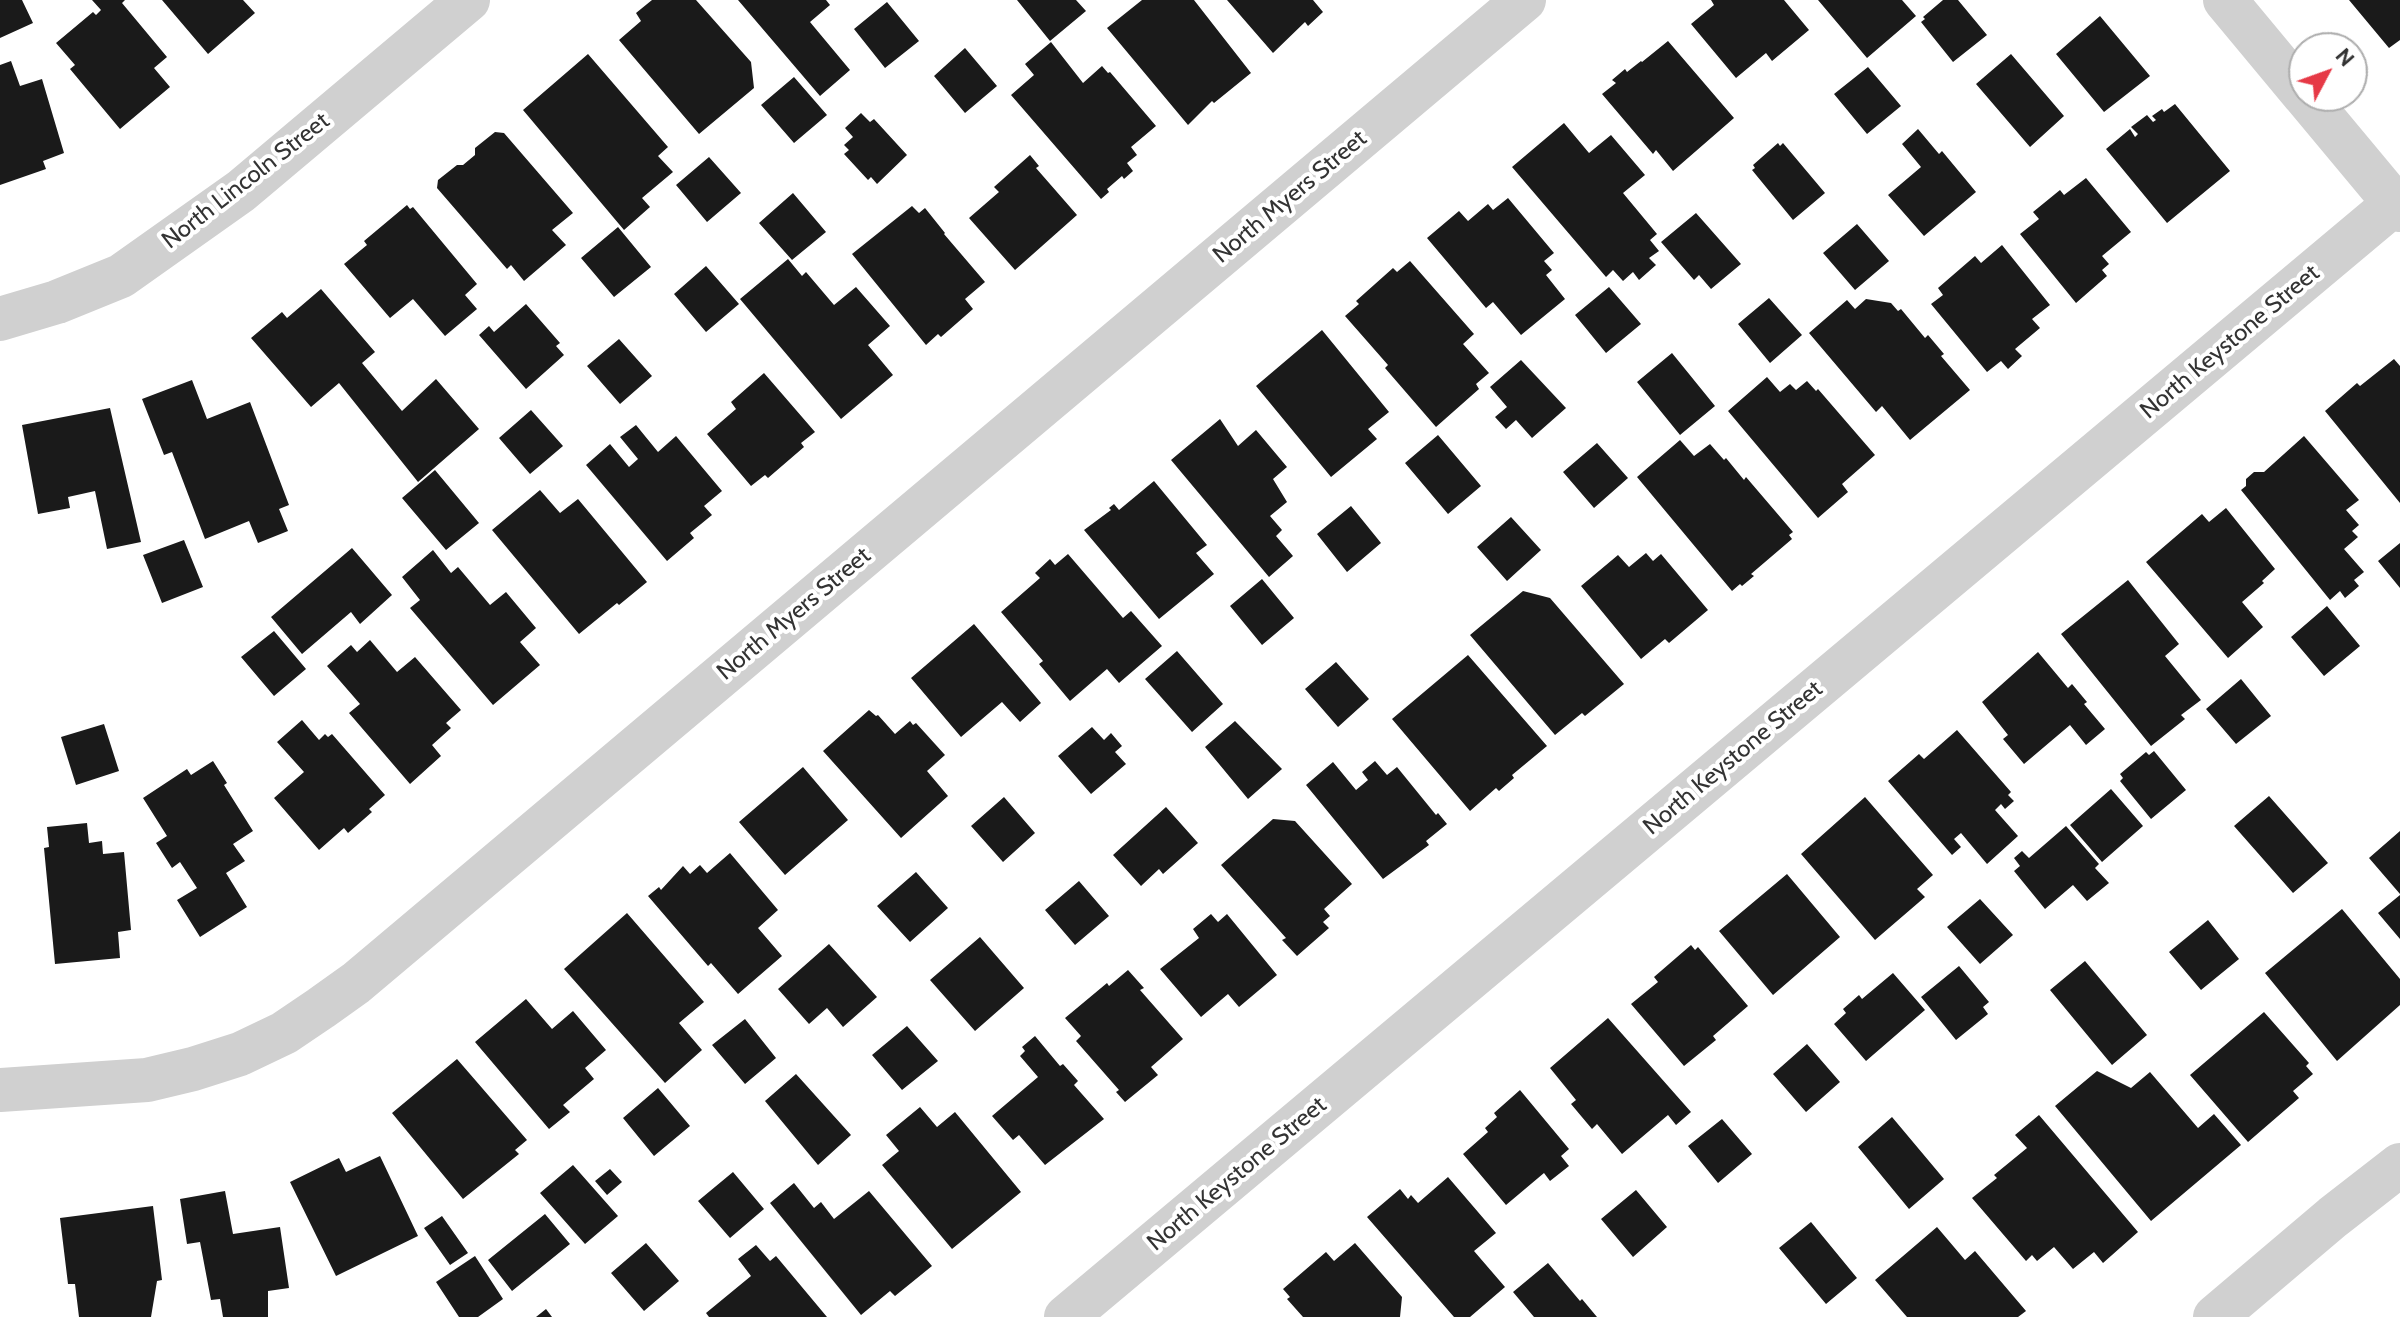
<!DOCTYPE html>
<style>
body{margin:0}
#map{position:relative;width:2400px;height:1317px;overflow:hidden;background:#fff;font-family:Cabin,sans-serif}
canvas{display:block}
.north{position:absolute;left:2288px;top:32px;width:80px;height:80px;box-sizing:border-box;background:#fff;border:2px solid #adadad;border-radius:50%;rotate:49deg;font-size:22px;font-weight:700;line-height:32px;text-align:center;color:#333}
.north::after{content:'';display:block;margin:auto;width:28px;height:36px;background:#e63946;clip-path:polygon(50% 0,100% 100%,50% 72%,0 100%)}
</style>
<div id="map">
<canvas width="2400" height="1317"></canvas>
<div class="north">N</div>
</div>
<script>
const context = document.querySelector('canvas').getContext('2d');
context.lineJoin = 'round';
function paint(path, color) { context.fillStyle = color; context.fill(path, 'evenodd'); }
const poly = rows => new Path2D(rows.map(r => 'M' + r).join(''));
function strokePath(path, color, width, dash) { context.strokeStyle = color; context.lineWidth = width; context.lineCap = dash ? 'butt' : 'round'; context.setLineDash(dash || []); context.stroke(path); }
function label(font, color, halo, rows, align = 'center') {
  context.font = font + ' Cabin,sans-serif'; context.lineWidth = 8; context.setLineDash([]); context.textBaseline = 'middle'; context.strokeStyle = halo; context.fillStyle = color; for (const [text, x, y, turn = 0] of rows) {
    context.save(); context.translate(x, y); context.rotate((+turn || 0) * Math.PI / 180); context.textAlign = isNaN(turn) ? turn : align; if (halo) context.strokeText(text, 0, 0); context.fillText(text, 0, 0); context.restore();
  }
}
paint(poly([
 [0,0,22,0,33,23,0,38],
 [92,0,125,0,122,3,167,57,154,68,170,87,120,129,70,69,75,65,56,43,93,12,96,15,101,10],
 [162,0,243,0,255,13,208,54],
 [652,0,696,0,751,62,754,88,699,134,619,40,641,21,636,13],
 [738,0,826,0,830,5,810,22,850,70,820,96],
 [1017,0,1076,0,1086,11,1050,41],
 [1142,0,1194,0,1251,73,1214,103,1212,101,1188,125,1107,28],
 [1227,0,1313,0,1323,12,1308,26,1305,22,1273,53],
 [1711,0,1784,0,1809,30,1772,61,1766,53,1736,78,1691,24,1714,5],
 [1818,0,1902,0,1916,16,1867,58],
 [1943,0,1958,0,1987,35,1953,62,1921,22,1925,19,1923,17],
 [2349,0,2400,0,2400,40,2389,48],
 [887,2,919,41,885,68,854,29],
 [2100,16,2150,76,2104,112,2056,54],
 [1668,41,1734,118,1673,171,1656,150,1653,154,1602,94,1616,83,1612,80,1625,69,1627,72,1641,61,1642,62],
 [1051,42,1083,83,1102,66,1108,73,1110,72,1156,126,1131,147,1137,155,1127,163,1133,171,1124,179,1122,176,1107,189,1109,192,1101,199,1011,95,1034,75,1025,64],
 [965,48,997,86,965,113,934,76],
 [588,54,668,147,658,156,673,172,642,198,650,207,624,230,523,110],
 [2011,54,2064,116,2030,147,1976,84],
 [11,61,20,86,42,79,64,153,43,161,46,169,0,185,0,65],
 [1868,67,1901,106,1867,134,1834,94],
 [794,77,827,115,794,143,761,105],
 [2175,104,2230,171,2167,223,2106,149,2130,129,2135,137,2138,134,2131,127,2147,115,2153,122,2156,120,2152,116,2162,109,2164,112],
 [861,113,870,122,874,119,907,155,877,184,871,177,868,180,844,154,849,150,844,145,853,137,845,128],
 [1564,123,1589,153,1611,135,1645,175,1623,193,1657,234,1650,240,1659,251,1649,258,1656,265,1639,280,1633,272,1623,281,1613,270,1606,277,1512,167],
 [1918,129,1939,154,1942,151,1976,192,1924,236,1888,195,1921,167,1902,144],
 [495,132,504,133,573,213,552,230,566,245,524,281,511,265,507,269,437,188,438,180,457,165,463,165,475,155,475,148],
 [1778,143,1780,146,1783,143,1825,193,1793,220,1752,170,1755,168,1753,165],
 [1030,155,1039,166,1036,168,1077,215,1015,270,969,218,999,192,994,187],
 [709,157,741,193,707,222,676,185],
 [2086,178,2131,232,2102,256,2109,264,2102,270,2107,276,2076,303,2020,234,2039,219,2033,212,2060,190,2064,195],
 [793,193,826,232,792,260,759,223],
 [1508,198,1554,253,1544,261,1552,270,1546,275,1565,299,1521,335,1493,302,1486,308,1427,238,1459,211,1468,221,1488,204,1493,210],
 [407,205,410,209,413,207,477,284,465,295,477,309,445,336,413,299,390,318,344,264,367,245,364,241],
 [912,206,919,213,925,208,945,233,944,234,985,282,965,299,973,309,941,337,938,334,926,345,852,254],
 [1696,213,1741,264,1711,289,1699,275,1694,280,1661,242],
 [1857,224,1889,261,1855,290,1823,253],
 [618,227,651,267,614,297,581,258],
 [2002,245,2050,305,2032,319,2040,328,2015,349,2022,356,2008,369,2001,361,1987,372,1931,304,1943,295,1938,288,1975,256,1981,263],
 [788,259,802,276,806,272,834,305,856,287,890,326,868,345,893,375,841,419,740,299],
 [1410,261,1474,334,1463,344,1489,373,1476,384,1479,389,1436,427,1385,368,1388,365,1345,316,1359,304,1356,301,1393,268,1397,272],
 [706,266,739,304,706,332,674,294],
 [1609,287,1641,324,1606,353,1575,315],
 [321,289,375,352,362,363,402,411,436,379,479,429,418,482,339,383,311,407,251,338,282,312,287,318],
 [1769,298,1802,335,1770,363,1738,324],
 [1866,299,1891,303,1898,311,1901,309,1925,338,1928,335,1944,354,1941,356,1970,390,1910,440,1882,406,1876,412,1809,333,1847,300,1855,309],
 [526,304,560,343,556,346,564,355,526,389,479,335,489,326,494,332],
 [1322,330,1389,412,1368,429,1377,439,1331,477,1256,386],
 [619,339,652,376,620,404,587,366],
 [1672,353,1715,406,1680,435,1637,382],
 [2394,359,2400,366,2400,503,2325,411,2357,383,2360,386],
 [1521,360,1566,408,1532,438,1516,420,1506,429,1495,417,1507,407,1490,387],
 [764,373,815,432,801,443,804,447,768,478,765,475,751,486,707,434,736,409,731,402],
 [1767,377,1780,392,1790,384,1796,390,1807,381,1816,391,1818,389,1875,455,1842,484,1848,492,1818,518,1728,411],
 [192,380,207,419,250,402,289,505,279,509,288,531,258,543,249,521,205,539,172,452,164,455,142,399],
 [110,408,141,542,107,549,95,491,68,497,70,508,38,514,22,425],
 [531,410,563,446,530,474,499,438],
 [1220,419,1238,446,1256,430,1287,467,1273,479,1287,502,1270,516,1282,530,1276,536,1293,556,1269,577,1171,460],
 [636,425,658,452,676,436,722,491,704,506,712,515,690,533,694,538,667,561,586,465,610,444,629,467,638,459,620,437],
 [1438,435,1481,486,1448,514,1405,463],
 [2304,436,2359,500,2346,510,2359,525,2352,531,2358,537,2344,549,2364,572,2354,580,2359,586,2345,598,2340,591,2330,600,2241,490,2246,486,2246,479,2254,472,2264,472],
 [1680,440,1694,456,1710,444,1724,460,1726,458,1744,480,1746,477,1793,532,1789,535,1792,539,1751,574,1754,576,1742,586,1740,584,1732,591,1637,477],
 [1597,443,1628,478,1594,508,1563,472],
 [435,470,479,523,446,550,402,498],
 [1154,481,1207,545,1196,553,1214,574,1159,619,1084,530,1111,510,1109,508,1114,504,1119,510],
 [540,490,560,513,578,499,647,582,619,605,617,603,579,634,492,530],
 [1351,506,1381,543,1347,572,1317,534],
 [2226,508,2275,569,2262,581,2264,583,2242,602,2263,627,2228,658,2146,562,2202,514,2209,522],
 [1511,517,1541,550,1507,581,1477,547],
 [184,540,203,587,162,603,143,555],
 [2400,543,2400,588,2378,561],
 [352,548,392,595,360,624,351,612,302,654,271,617],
 [433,550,451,573,458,567,490,605,506,592,536,628,520,642,540,665,493,705,410,608,420,600,402,577],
 [1646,553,1653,561,1661,554,1708,610,1669,643,1665,639,1641,659,1581,586,1618,555,1629,567],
 [1068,554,1123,618,1131,611,1162,646,1119,683,1107,669,1070,701,1039,664,1043,661,1001,612,1040,578,1035,573,1050,559,1055,565],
 [1262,579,1294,618,1262,645,1230,606],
 [2128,580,2179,644,2165,656,2201,700,2181,715,2185,719,2151,746,2061,634],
 [1523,591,1550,598,1624,684,1585,716,1582,713,1555,735,1470,635],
 [2327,606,2360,646,2324,676,2291,637],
 [974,624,1041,703,1020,722,1002,702,961,737,911,678],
 [274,631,306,669,274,696,241,657],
 [370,640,397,672,415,657,461,710,446,723,451,728,432,745,441,756,410,784,349,713,360,704,327,666,351,645,357,652],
 [1177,651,1223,704,1192,732,1145,679],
 [2038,652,2068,688,2072,684,2087,702,2084,704,2105,729,2086,745,2070,725,2024,764,2003,739,2008,735,1982,702],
 [1468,655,1547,746,1512,775,1514,778,1499,791,1496,788,1470,811,1392,719],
 [1336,662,1369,699,1338,727,1305,689],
 [2241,679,2271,716,2236,744,2206,709],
 [869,710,876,716,878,715,895,734,910,721,913,725,916,723,945,755,927,771,948,796,901,838,823,751],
 [302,720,319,740,325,734,328,737,332,734,385,795,369,809,372,812,348,833,344,828,319,850,274,798,304,772,277,742],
 [1235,721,1282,769,1248,799,1205,747],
 [104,724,119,771,76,785,61,737],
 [1092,727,1104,740,1111,733,1122,746,1115,752,1126,764,1091,794,1058,756],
 [1957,730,2011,792,2008,795,2014,801,2005,809,2001,804,1995,810,2018,836,1987,864,1961,833,1954,839,1961,847,1952,855,1888,781,1919,754,1924,759],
 [2154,751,2186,790,2151,819,2120,781,2123,778,2120,774,2146,752,2149,755],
 [213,761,227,783,224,785,253,831,233,844,245,861,226,873,247,907,200,937,177,900,197,888,180,862,172,868,156,843,167,836,143,798,187,769,191,775],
 [1375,761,1387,775,1397,767,1436,815,1438,813,1447,824,1426,841,1429,845,1383,879,1306,785,1333,762,1356,790,1368,780,1362,772],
 [803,767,848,820,785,875,739,822],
 [2111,789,2143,826,2102,862,2070,825],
 [2269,796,2328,863,2293,893,2234,826],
 [1004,797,1035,833,1003,862,971,826],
 [1865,797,1933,875,1917,889,1925,897,1875,940,1801,854],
 [1166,807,1198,843,1163,874,1159,869,1141,886,1113,855],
 [1273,819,1295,821,1352,884,1324,909,1330,916,1323,922,1329,928,1297,956,1282,940,1286,938,1221,865],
 [87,823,89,843,102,841,103,854,124,852,131,930,118,932,120,958,55,964,44,848,49,847,47,827],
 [2066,826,2099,864,2095,868,2109,883,2087,901,2073,885,2045,909,2014,871,2020,866,2014,858,2022,851,2029,858],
 [2400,831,2400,894,2369,858],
 [730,853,778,910,758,928,782,956,738,994,711,963,708,966,648,896,659,887,661,890,683,866,690,874,700,865,707,873],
 [916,872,948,908,910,942,877,906],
 [1787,874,1840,937,1773,995,1719,931],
 [1079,881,1109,916,1075,945,1045,910],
 [2400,895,2400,939,2378,913],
 [1980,899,2013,935,1980,964,1947,927],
 [2342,909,2400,979,2400,1005,2337,1061,2265,973],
 [627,913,704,1002,679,1023,702,1050,665,1083,564,969],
 [1211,914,1218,922,1227,914,1277,975,1239,1007,1228,994,1201,1017,1160,969,1199,938,1193,929],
 [2208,920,2239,959,2201,990,2169,952],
 [980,937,1024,988,975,1031,930,980],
 [829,944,877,997,843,1027,827,1008,809,1024,778,989],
 [1691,945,1695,950,1698,947,1748,1006,1713,1036,1716,1040,1684,1066,1631,1004,1658,982,1654,977],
 [2085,961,2147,1035,2112,1065,2050,990],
 [1959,966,1989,1002,1983,1007,1988,1014,1956,1040,1921,997],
 [1128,970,1144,988,1140,990,1183,1039,1151,1067,1158,1075,1125,1102,1116,1092,1119,1090,1076,1041,1081,1036,1065,1018,1107,983,1109,986],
 [1893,973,1925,1010,1866,1061,1834,1024,1846,1013,1843,1009,1859,995,1862,999],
 [526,999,552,1029,573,1011,606,1050,585,1068,594,1079,563,1105,570,1112,549,1129,475,1042],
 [2264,1012,2309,1063,2306,1066,2313,1074,2293,1091,2299,1098,2248,1142,2190,1075],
 [1608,1018,1691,1112,1676,1125,1668,1115,1622,1154,1597,1124,1592,1129,1571,1104,1576,1100,1550,1068],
 [745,1019,776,1058,745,1084,712,1045],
 [907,1026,938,1061,902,1090,872,1055],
 [1035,1036,1060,1066,1063,1064,1078,1081,1074,1085,1104,1119,1045,1165,1019,1135,1013,1140,992,1116,1038,1077,1020,1056,1025,1051,1022,1047],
 [1807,1044,1840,1082,1806,1112,1773,1074],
 [457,1059,527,1140,515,1150,519,1154,463,1199,392,1113],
 [2097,1071,2131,1088,2150,1072,2198,1128,2214,1114,2241,1145,2151,1221,2055,1106],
 [796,1074,851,1135,818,1165,765,1101],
 [658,1088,690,1126,654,1156,623,1118],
 [1520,1090,1569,1149,1561,1156,1569,1166,1550,1181,1544,1173,1506,1205,1463,1154,1488,1132,1485,1128,1497,1117,1494,1113],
 [920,1107,937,1127,955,1112,1021,1192,952,1249,882,1165,899,1151,886,1135],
 [2039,1115,2138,1232,2103,1263,2094,1252,2073,1269,2054,1247,2037,1261,2032,1255,2026,1261,1972,1198,1997,1178,1994,1175,2027,1148,2015,1135],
 [1892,1117,1944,1179,1909,1209,1858,1147],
 [1722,1119,1752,1154,1718,1183,1688,1146],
 [380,1156,418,1236,336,1276,290,1182,339,1158,346,1172],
 [573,1165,618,1216,585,1244,540,1193],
 [610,1169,622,1182,607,1195,595,1181],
 [733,1172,764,1209,730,1238,698,1201],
 [1448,1177,1496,1233,1474,1251,1505,1287,1470,1317,1454,1317,1367,1217,1400,1189,1408,1199,1411,1195,1418,1203],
 [794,1183,814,1208,821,1202,834,1219,869,1191,932,1266,895,1296,890,1291,861,1315,770,1203],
 [1636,1190,1667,1227,1633,1257,1601,1219],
 [225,1191,233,1234,280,1227,289,1288,268,1291,268,1317,223,1317,220,1299,211,1300,200,1242,187,1244,180,1199],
 [153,1206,162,1280,157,1281,151,1317,79,1317,75,1284,68,1284,60,1218],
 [545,1214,570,1244,512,1291,488,1260],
 [442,1216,468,1253,450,1265,424,1228],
 [1811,1222,1857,1278,1826,1304,1779,1248],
 [1937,1227,1965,1260,1975,1251,2026,1311,2018,1317,1907,1317,1875,1280],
 [646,1243,679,1281,644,1311,611,1273],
 [1355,1243,1402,1297,1400,1317,1303,1317,1287,1299,1290,1297,1283,1289,1326,1252,1334,1261],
 [756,1245,770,1261,776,1256,827,1317,709,1317,706,1313,751,1276,738,1259],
 [475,1256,503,1299,478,1317,459,1317,436,1282],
 [1548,1263,1580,1301,1582,1299,1597,1317,1534,1317,1513,1292],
 [546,1309,552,1317,536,1317]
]), '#1a1a1a');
strokePath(poly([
 [2225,0,2304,95],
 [2305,96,2400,210],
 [0,319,57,302,121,276,241,191,468,0],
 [0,1090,147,1080,193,1069,240,1054,284,1033,321,1008,356,983,1524,0],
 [1066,1317,2400,199],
 [2215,1317,2333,1217,2400,1165]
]), '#d0d0d0', 44);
label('24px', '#333', '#fff', [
 ["North Lincoln Street",246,181,-38],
 ["North Myers Street",1290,197,-40],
 ["North Keystone Street",2230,342,-40],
 ["North Myers Street",794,614,-40],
 ["North Keystone Street",1733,758,-40],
 ["North Keystone Street",1237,1174,-40]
]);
</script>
